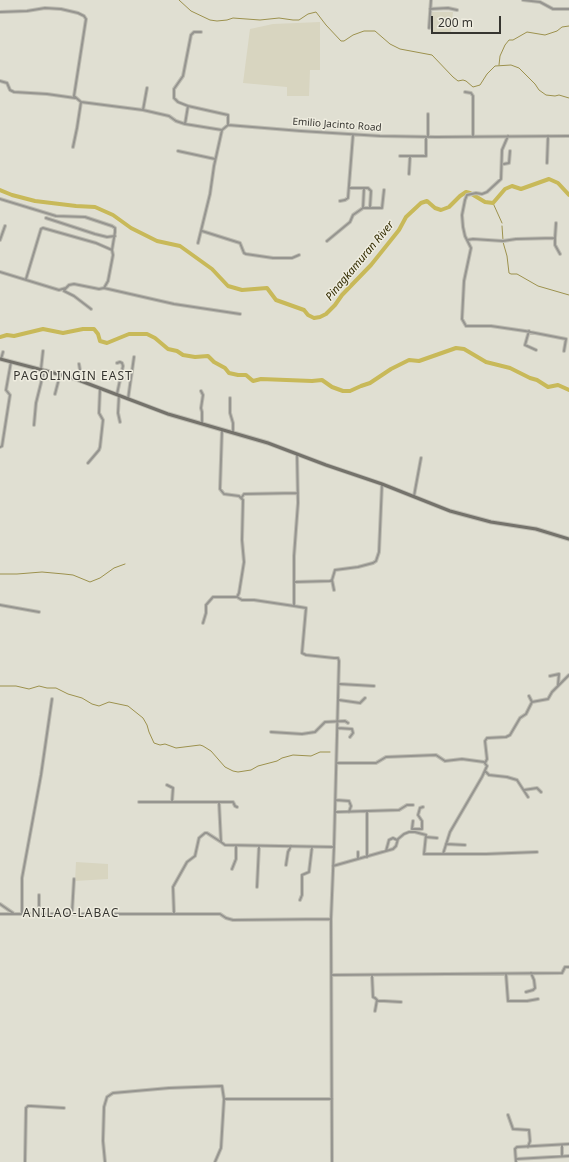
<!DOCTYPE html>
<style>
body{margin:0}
#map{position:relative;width:569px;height:1162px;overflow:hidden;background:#e0dfd2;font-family:"Noto Sans",sans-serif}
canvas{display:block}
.scale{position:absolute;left:431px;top:16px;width:70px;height:18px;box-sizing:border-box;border:2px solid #363530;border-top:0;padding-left:5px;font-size:12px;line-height:14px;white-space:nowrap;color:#363530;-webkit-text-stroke:3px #eeecdf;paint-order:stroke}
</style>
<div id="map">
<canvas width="569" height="1162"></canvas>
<div class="scale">200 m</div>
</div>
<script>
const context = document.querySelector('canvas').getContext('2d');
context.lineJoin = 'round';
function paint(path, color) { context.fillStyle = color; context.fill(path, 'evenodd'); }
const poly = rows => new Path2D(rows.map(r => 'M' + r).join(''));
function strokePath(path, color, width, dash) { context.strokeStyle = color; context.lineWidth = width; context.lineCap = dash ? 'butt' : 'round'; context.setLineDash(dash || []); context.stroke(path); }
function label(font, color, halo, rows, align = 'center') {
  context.font = font + ' "Noto Sans",sans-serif'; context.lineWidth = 3; context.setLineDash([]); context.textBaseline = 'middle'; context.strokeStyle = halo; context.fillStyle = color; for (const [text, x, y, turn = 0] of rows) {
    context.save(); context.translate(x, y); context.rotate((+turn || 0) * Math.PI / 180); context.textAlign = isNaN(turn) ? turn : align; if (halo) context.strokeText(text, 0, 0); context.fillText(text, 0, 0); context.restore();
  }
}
paint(poly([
 [432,12,453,12,451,32,431,32],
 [320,22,320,70,310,70,309,96,287,96,287,87,243,83,250,29,273,24],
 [76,862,108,864,108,879,75,881]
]), '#d8d5c0');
strokePath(poly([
 [179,0,191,11,210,20,217,21,227,20,233,18,260,20,279,18,293,20,299,20,308,14,316,12,326,25,341,41,344,41,353,35,364,31,375,31,390,44,400,49,432,55,453,77,458,81,463,80,466,81,473,87,480,85,487,74,495,66,511,65,519,68,535,84,539,90,546,95,555,96,559,95,569,98],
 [499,65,500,56,505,45,509,40,513,40,527,32,545,35,557,31,562,27,569,26],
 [493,203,502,223],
 [502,226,503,240],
 [503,242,507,256,509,273,511,274,517,274,538,286,569,295],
 [0,574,17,574,42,572,64,574,73,575,90,582,100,578,114,568,125,564],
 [0,686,16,686,29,689,39,686,47,688,56,688,68,694,82,698,92,704,99,706,109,702,128,706,143,718,147,725,149,732,154,743,160,745,165,744,176,748,200,745,203,746,211,751,225,767,233,771,238,772,251,770,258,766,277,761,282,758,293,755,311,756,320,752,330,752]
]), '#9c914d', 1);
strokePath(poly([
 [0,190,12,195,35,201,76,206,95,207,113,215,131,228,157,241,180,246,212,269,228,286,242,290,267,288,276,300,304,310,308,315,314,318,320,317,326,314,335,305,342,295,371,265,399,230,406,217,421,203,427,201,435,208,441,210,449,207,460,196,466,192,470,193,485,202,493,203,505,189,512,186,521,189,549,179,558,183,569,195],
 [0,337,7,335,14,336,43,329,63,333,83,329,94,329,98,334,100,341,107,343,129,334,147,334,155,338,168,349,177,351,183,355,195,357,208,356,214,362,225,368,229,373,238,375,246,375,253,381,261,379,312,381,322,380,332,387,343,391,350,391,361,386,370,383,391,369,409,360,419,361,456,348,464,349,486,362,510,368,530,378,537,380,548,387,558,385,569,390]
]), '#c8b959', 4);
const street = poly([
 [523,0,540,2,553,9,569,9],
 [430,9,448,8,457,10],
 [0,12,27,11,45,8,61,9,78,13,84,16,86,19,74,96,81,102,143,110,169,116,176,121,185,124,222,130],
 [429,28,431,0],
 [201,32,194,32,191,35,183,76,174,89,174,98,178,102,188,106,228,115,228,125],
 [0,81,7,83,10,90,14,92,47,94,75,98],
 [465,92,471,93,473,96,473,137],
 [143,110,147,88],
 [428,114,428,137],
 [185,124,188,106],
 [508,136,502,150,501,179,487,192,482,194,476,193,467,195,465,200,462,215,463,227,465,236,471,248,464,281,462,319,466,326,491,326,525,331,566,339,564,351],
 [73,147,77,128,81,102],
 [178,151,215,159],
 [400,156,426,156,426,137],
 [547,163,548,136],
 [504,164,509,163,510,151],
 [409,174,410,157],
 [349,188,364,188,363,208,382,208,384,190],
 [364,188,368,188,371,191,370,207],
 [0,199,56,216,85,217,112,226,115,228,115,232,112,250,113,255,108,281,104,288],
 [340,201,345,200,348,198,353,135],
 [46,218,95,234,107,237,115,236],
 [202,231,240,243,244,253,246,254,273,258,292,258,299,255],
 [555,238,555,245,560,254],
 [0,240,5,226],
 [467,240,473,239,503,241,516,239,555,238,556,223],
 [327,241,350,222,353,215,363,208],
 [198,243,210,194,214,166,222,130,228,125,301,131,380,136,436,137,569,136],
 [0,272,59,290,66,288,69,285,74,284,99,289,104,288,174,304,240,314],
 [26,279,41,229,43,228,96,243,112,250],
 [66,288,64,291,74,296,91,309],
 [529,331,525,345,536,350],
 [1,359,3,352],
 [41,369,43,351],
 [78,380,80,370,79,364],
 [201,391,203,395,201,408,202,412,202,423],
 [55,394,60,375],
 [117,394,123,366,122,363,120,362,117,363],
 [119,395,118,413,120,422],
 [230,398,230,413,233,423,233,432],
 [128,399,134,357],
 [34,425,36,403,44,371],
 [222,430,220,489,224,494,239,496,243,500,242,540,244,562,239,593,237,597,242,600,254,600,294,606],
 [0,447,2,446,10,395,6,390,11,362],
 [297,454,298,503,294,556,294,606,306,608,302,653,306,655,334,658,338,658,339,661,334,847],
 [88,463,99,450,100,447,103,420,99,413,100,389],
 [414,496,421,458],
 [242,497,244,494,298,493],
 [332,580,334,590],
 [294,582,330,581,332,580,335,570,358,567,373,563,376,561,379,552,382,484],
 [0,605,39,612],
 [203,623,206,613,206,605,213,597,237,597],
 [550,676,559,674,558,685],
 [340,684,374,686],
 [529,696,532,702,548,699,552,692,569,675],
 [339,700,360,703,365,698],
 [338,728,352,729,353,733,350,737],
 [271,732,302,734,315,732,325,722,345,721,348,723],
 [485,763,487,759,485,741,487,738,506,737,510,735,520,718,526,714,532,702],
 [485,771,489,775,507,777,517,780,528,797],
 [167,785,173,788,172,802],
 [524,790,537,788,541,792],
 [336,800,349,801,351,806,349,812],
 [139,802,219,802,221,842,225,845,334,847,331,919,332,1162],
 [219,802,233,802,235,806,237,807],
 [336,812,399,810,407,805,413,805],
 [412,829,422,829,422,821,418,815,420,808,423,807],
 [412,829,413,821],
 [426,837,437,838],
 [446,844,465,845],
 [386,851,389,840,393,838,397,840],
 [358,852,358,859],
 [443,854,486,854,537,852],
 [367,857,367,811],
 [286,865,288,852,291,846],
 [333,866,393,849,396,846,398,839,404,834,409,832,415,832,426,835,424,854,443,854,450,832,482,777,487,766,484,762,462,759,445,761,436,755,386,757,376,763,337,763],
 [232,869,236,859,236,846],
 [257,887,259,846],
 [300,900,302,895,302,875,309,872,312,847],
 [0,904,13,913],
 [22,913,22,878,41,775,52,699],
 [39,913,39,895],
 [72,913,74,879],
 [0,914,220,914,226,918,233,920,331,919],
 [174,914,173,887,187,862,195,856,199,838,205,833,207,833,221,842],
 [506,974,508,1001,527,1001,538,999],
 [332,975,562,973,565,967,569,967],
 [372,975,373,997,375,998,378,1001,384,1001,401,1002],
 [526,992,533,990,535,988,534,980,531,973],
 [375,1011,377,1000],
 [508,1115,513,1129,529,1130,530,1141,528,1147],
 [562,1145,562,1156],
 [516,1159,569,1156],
 [25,1162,26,1108,28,1106,31,1106,64,1108],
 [105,1162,103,1141,104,1107,107,1097,113,1093,169,1088,222,1086,224,1099,332,1099],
 [215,1162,221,1148,224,1099],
 [516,1162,515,1149,517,1147,569,1144]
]);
const secondary = poly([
 [0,359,73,378,168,414,268,443,326,465,382,484,450,511,491,522,536,529,569,539]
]);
strokePath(street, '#bebdb2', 4);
strokePath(secondary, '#bebdb2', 5);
strokePath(street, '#969590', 2);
strokePath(secondary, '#74726b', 3);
label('10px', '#363530', '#eeecdf', [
 ["Emilio Jacinto Road",337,125,4]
]);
label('italic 11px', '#332c01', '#eeecdf', [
 ["Pinagkamuran River",360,261,-50]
]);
context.letterSpacing = '1px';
label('12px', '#363530', '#eeecdf', [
 ["PAGOLINGIN EAST",73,377],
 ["ANILAO-LABAC",71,914]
]);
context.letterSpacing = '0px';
</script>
